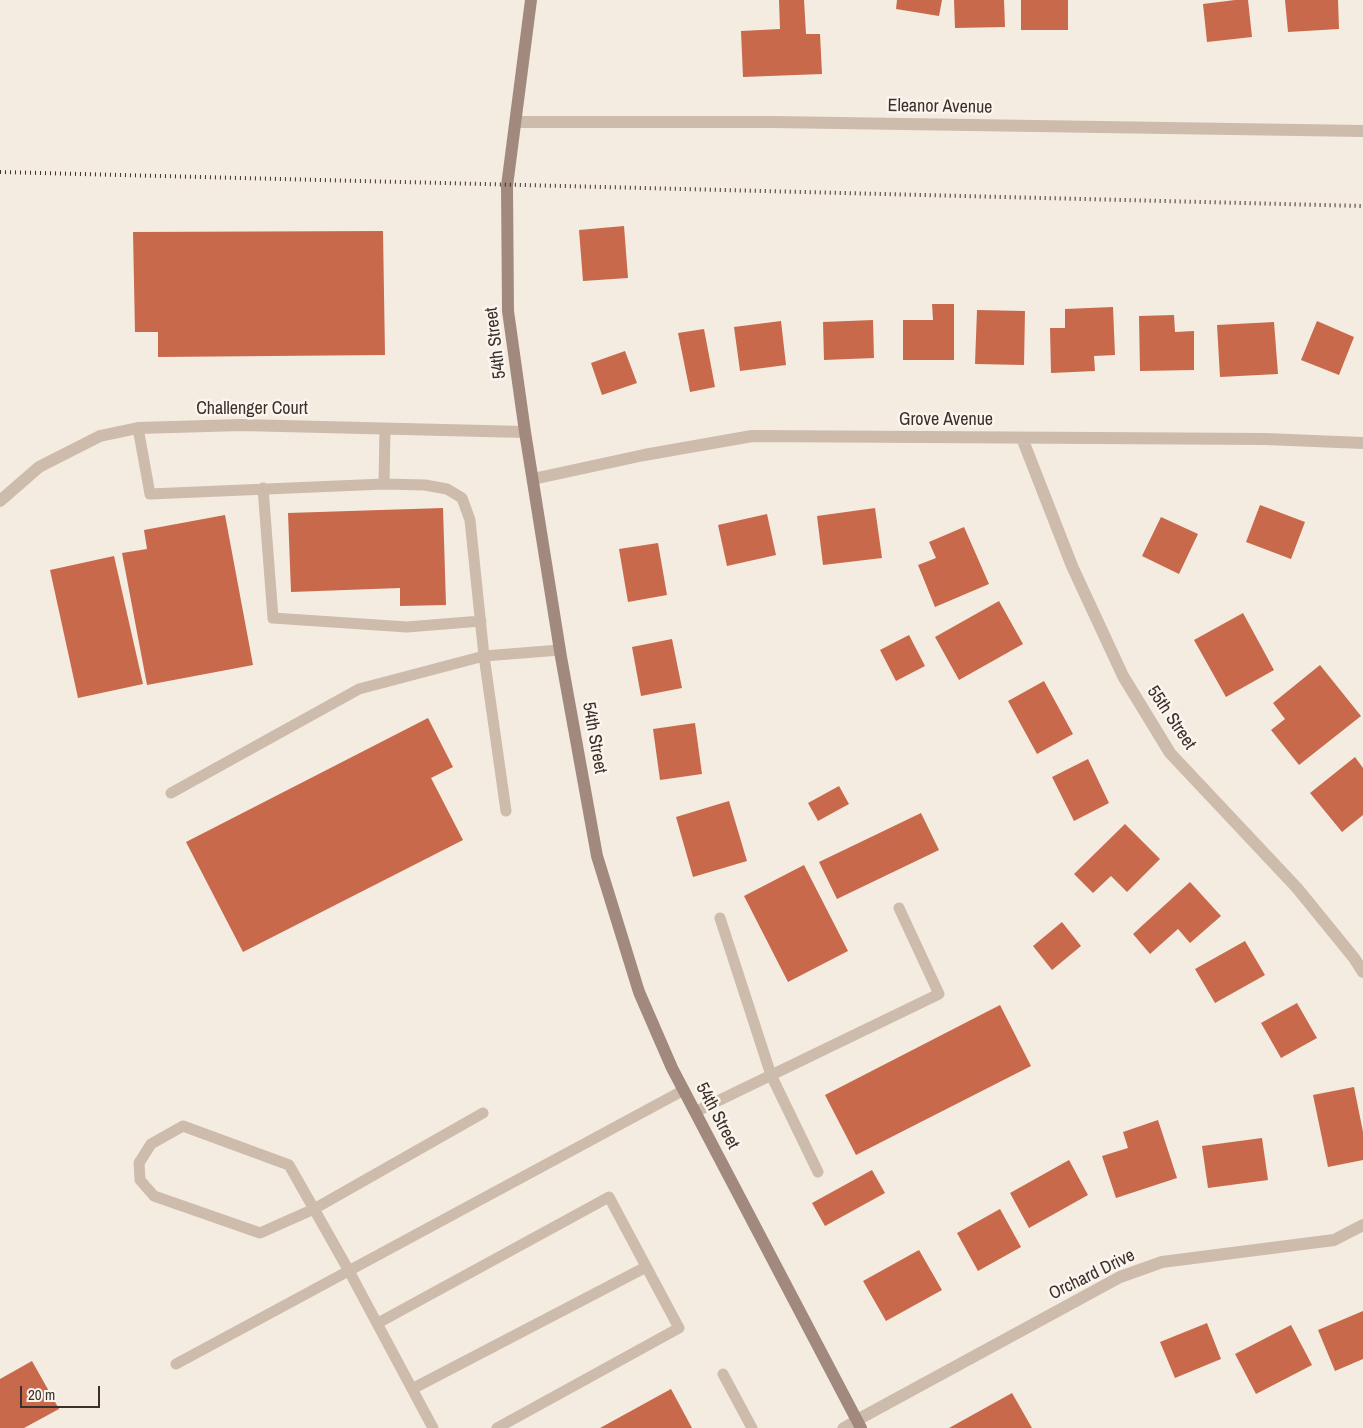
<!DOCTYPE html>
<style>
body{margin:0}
#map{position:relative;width:1363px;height:1428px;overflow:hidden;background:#f4ebe1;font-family:"Archivo Narrow",sans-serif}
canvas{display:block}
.scale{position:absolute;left:20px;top:1386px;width:80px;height:22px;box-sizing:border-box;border:2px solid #3b302b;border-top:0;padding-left:6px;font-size:15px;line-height:18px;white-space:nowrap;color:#3b302b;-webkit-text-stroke:4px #fbf5ee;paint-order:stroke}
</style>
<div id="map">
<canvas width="1363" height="1428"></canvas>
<div class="scale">20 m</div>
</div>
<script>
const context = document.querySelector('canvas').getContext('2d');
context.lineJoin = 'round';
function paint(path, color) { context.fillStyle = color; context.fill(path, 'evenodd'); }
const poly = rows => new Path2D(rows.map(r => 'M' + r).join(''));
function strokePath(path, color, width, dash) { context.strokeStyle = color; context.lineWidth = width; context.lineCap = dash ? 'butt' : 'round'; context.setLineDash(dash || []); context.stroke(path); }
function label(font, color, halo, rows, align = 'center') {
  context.font = font + ' "Archivo Narrow",sans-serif'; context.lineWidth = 5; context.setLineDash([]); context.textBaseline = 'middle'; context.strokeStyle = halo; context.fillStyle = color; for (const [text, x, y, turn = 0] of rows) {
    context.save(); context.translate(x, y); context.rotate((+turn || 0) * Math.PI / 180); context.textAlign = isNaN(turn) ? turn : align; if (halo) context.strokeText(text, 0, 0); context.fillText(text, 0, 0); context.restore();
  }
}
paint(poly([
 [779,0,804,0,806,34,820,34,822,74,743,77,741,31,780,29],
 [897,0,942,0,939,16,896,9],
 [954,0,1004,0,1005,27,955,28],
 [1021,0,1068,0,1068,30,1021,30],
 [1235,0,1248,0,1252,37,1207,42,1203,4],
 [1285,0,1338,0,1339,29,1288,32],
 [624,226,628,278,583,281,579,230],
 [383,231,385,355,158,357,158,332,135,332,133,232],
 [932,304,954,304,954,360,903,360,903,320,933,320],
 [1113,307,1115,355,1094,356,1095,371,1051,373,1050,328,1065,328,1065,309],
 [977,310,1025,311,1024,365,975,364],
 [1174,315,1175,332,1194,331,1194,370,1140,371,1139,316],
 [873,320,874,358,824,360,823,322],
 [781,321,786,365,740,371,734,327],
 [1317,321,1354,337,1339,375,1301,360],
 [1274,322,1278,374,1220,377,1217,325],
 [704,329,715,387,690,392,678,333],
 [625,351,637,383,602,395,591,363],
 [1260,505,1305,522,1291,559,1246,542],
 [443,508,446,605,400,606,400,588,291,592,288,513],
 [875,508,882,558,823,565,817,516],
 [767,514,776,555,727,566,718,525],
 [225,515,253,665,147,685,122,553,147,549,144,530],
 [1161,517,1198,534,1179,574,1142,556],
 [964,527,989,584,935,607,918,565,936,558,929,542],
 [658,543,667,595,628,602,619,549],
 [114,556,143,684,78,698,50,570],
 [999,601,1023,644,959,680,935,637],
 [1243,613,1274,670,1226,697,1194,640],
 [909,635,925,666,896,681,880,650],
 [672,639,682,688,641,696,632,647],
 [1320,665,1361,716,1299,765,1271,730,1285,719,1273,703],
 [1044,681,1073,734,1037,754,1008,701],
 [428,718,453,767,431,778,463,840,243,952,186,842],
 [695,723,702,774,660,780,653,729],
 [1355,757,1363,768,1363,815,1342,832,1310,793],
 [1088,759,1109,803,1074,821,1052,777],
 [839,786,849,804,818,821,808,803],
 [729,801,747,861,693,877,676,817],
 [921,813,939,850,837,899,819,862],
 [1125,824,1160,859,1127,892,1111,876,1093,893,1074,874],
 [804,865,848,951,788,982,744,896],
 [1190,882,1221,916,1190,943,1178,929,1150,954,1133,934],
 [1062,922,1081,946,1052,970,1033,946],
 [1245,941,1265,975,1215,1003,1195,969],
 [1297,1003,1317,1038,1281,1058,1261,1023],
 [1000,1005,1031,1066,856,1155,825,1095],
 [1354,1087,1363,1132,1363,1160,1328,1167,1313,1095],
 [1158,1120,1177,1178,1116,1198,1102,1156,1128,1148,1123,1132],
 [1262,1138,1268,1180,1208,1188,1202,1146],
 [1069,1160,1088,1195,1029,1228,1010,1193],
 [872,1170,885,1193,825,1226,812,1203],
 [1000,1209,1021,1247,978,1271,957,1233],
 [919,1250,942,1290,886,1321,863,1281],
 [1363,1311,1363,1359,1335,1371,1318,1330],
 [1207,1323,1221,1359,1175,1378,1160,1342],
 [1291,1325,1312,1365,1256,1394,1235,1354],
 [32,1361,59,1409,24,1428,0,1428,0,1379],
 [671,1389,692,1428,600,1428],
 [1012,1393,1032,1428,949,1428]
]), '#c8694b');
strokePath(poly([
 [138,428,150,494,384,484,385,429],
 [384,484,425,485,447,489,462,498,470,520,484,656,560,650],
 [263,488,273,618,407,627,481,621],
 [171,793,359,689,484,656,506,811],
 [720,918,771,1075,818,1172],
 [695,1112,939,994,899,908],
 [378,1323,609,1197,679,1328,497,1428],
 [176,1364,684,1090],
 [723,1374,752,1428],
 [412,1389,646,1267],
 [433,1428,349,1271,314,1209,289,1165,183,1126,151,1144,139,1163,140,1180,154,1196,260,1233,314,1209,483,1113],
 [843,1428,857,1420]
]), '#cdbbac', 11);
strokePath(poly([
 [517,122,773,122,1363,131],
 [1022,438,1072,566,1123,676,1170,753,1297,888,1354,958,1363,972],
 [533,479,644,455,752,436,1265,439,1363,443],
 [0,501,39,467,100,436,138,428,241,425,525,432],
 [857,1420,1120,1277,1162,1262,1334,1240,1363,1225]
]), '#cdbbac', 12);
strokePath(poly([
 [531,0,507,186,508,311,525,432,561,657,597,856,639,992,672,1068,861,1428]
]), '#a18a7d', 12);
strokePath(poly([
 [0,172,1363,206]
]), '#3b302b', 4, [1, 4]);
label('18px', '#3b302b', '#fbf5ee', [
 ["Eleanor Avenue",940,107,1],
 ["54th Street",496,343,-97],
 ["Challenger Court",252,409],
 ["Grove Avenue",946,420],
 ["55th Street",1171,718,56],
 ["54th Street",594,738,80],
 ["54th Street",717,1116,62],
 ["Orchard Drive",1092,1275,-26]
]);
</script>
